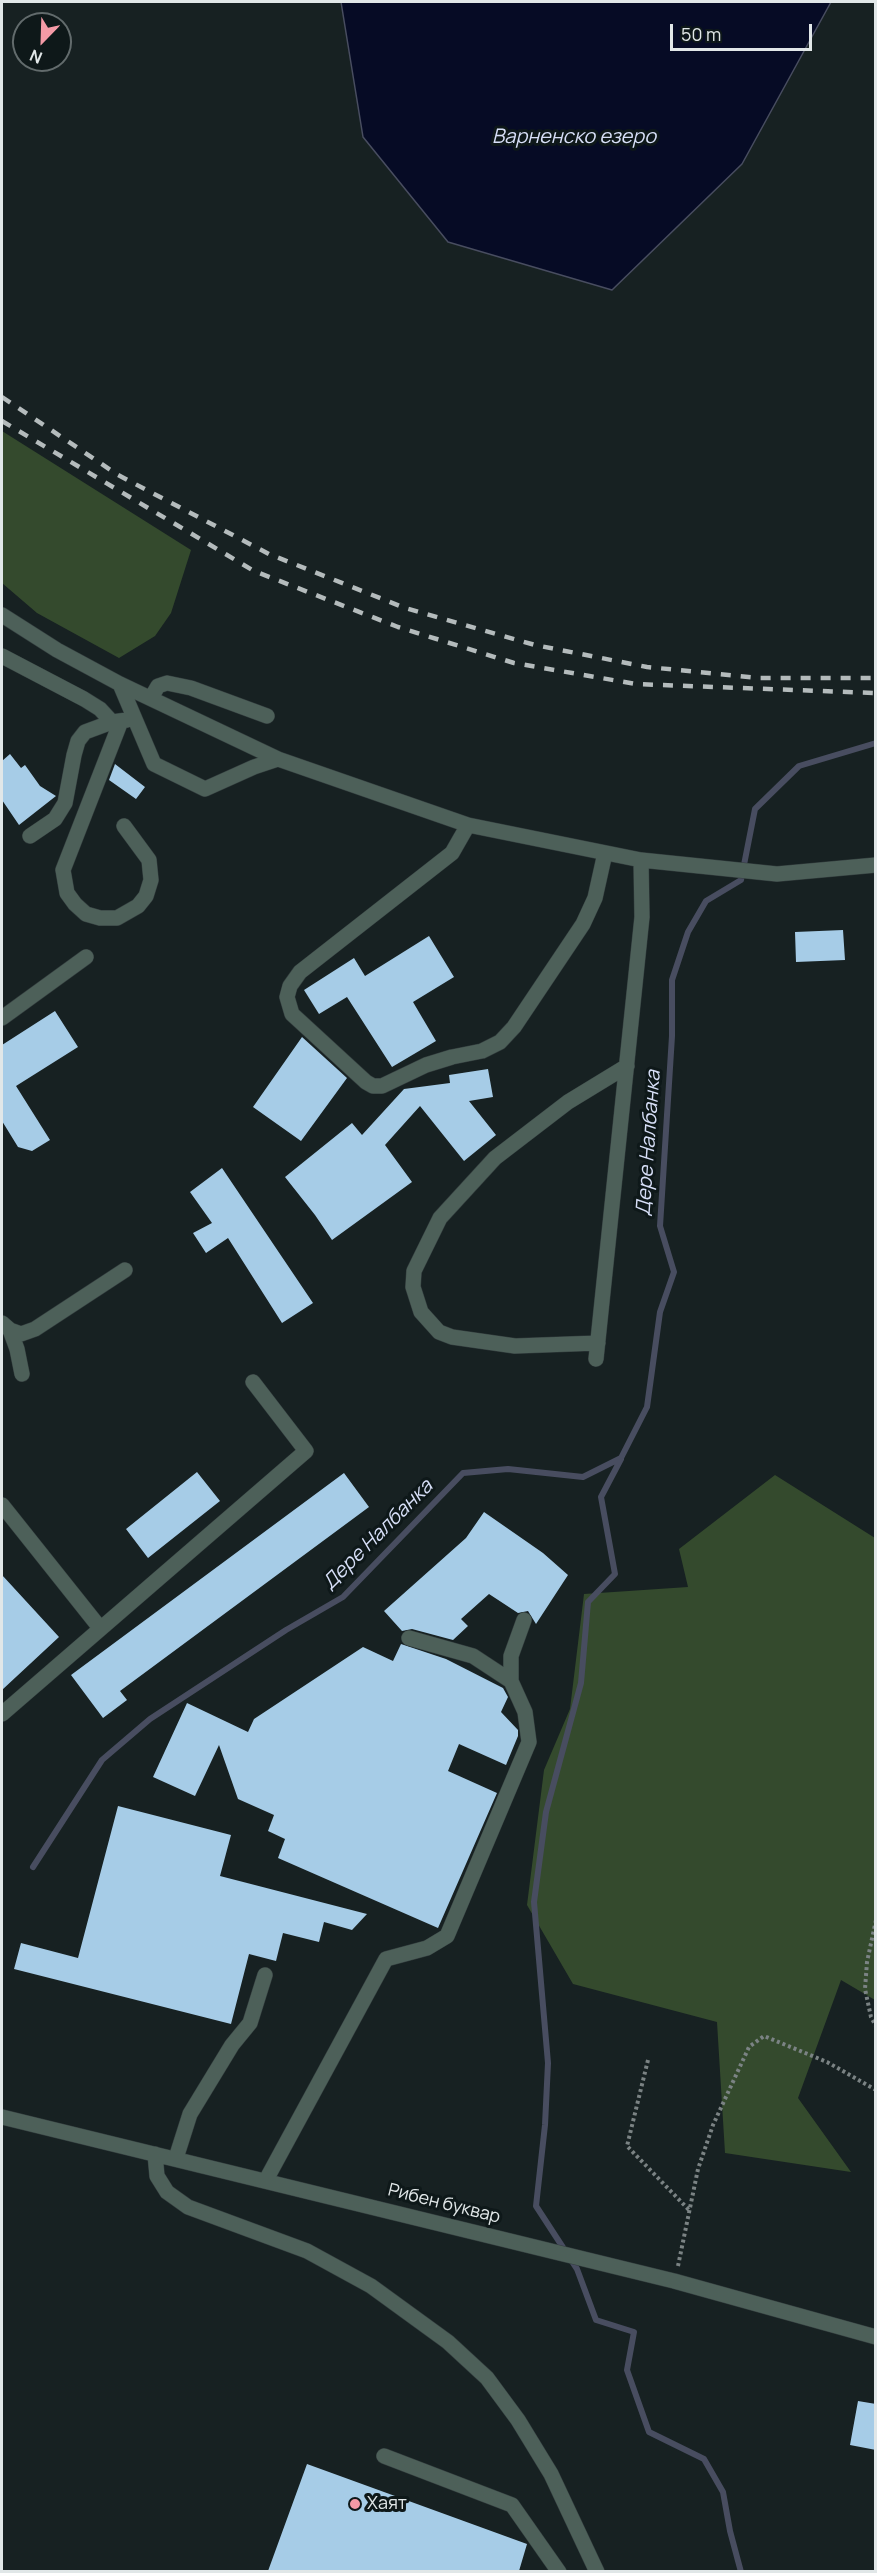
<!DOCTYPE html>
<meta charset="utf-8">
<style>
body{margin:0}
#map{position:relative;width:877px;height:2573px;overflow:hidden;background:#172122;font-family:Manrope,sans-serif}
canvas{display:block}
.frame{position:absolute;inset:0;border:3px solid #e1e7e8;pointer-events:none}
.north{position:absolute;left:12px;top:12px;width:60px;height:60px;box-sizing:border-box;background:#0e1819;border:2px solid #626b6c;border-radius:50%;rotate:203deg;font-size:16px;font-weight:700;line-height:24px;text-align:center;color:#e1e7e8}
.north::after{content:'';display:block;margin:auto;width:21px;height:27px;background:#f49aa6;clip-path:polygon(50% 0,100% 100%,50% 72%,0 100%)}
.scale{position:absolute;left:670px;top:24px;width:142px;height:27px;box-sizing:border-box;border:3px solid #e1e7e8;border-top:0;padding-left:8px;font-size:18px;line-height:21px;white-space:nowrap;color:#e1e7e8;-webkit-text-stroke:4px #0e1819;paint-order:stroke}
</style>
<div id="map">
<canvas width="877" height="2573"></canvas>
<div class="frame"></div>
<div class="north">N</div>
<div class="scale">50 m</div>
</div>
<script>
const context = document.querySelector('canvas').getContext('2d');
context.lineJoin = 'round';
function paint(path, color) { context.fillStyle = color; context.fill(path, 'evenodd'); }
const poly = rows => new Path2D(rows.map(r => 'M' + r).join(''));
function strokePath(path, color, width, dash) { context.strokeStyle = color; context.lineWidth = width; context.lineCap = dash ? 'butt' : 'round'; context.setLineDash(dash || []); context.stroke(path); }
function label(font, color, halo, rows, align = 'center') {
  context.font = font + ' Manrope,sans-serif'; context.lineWidth = 6; context.setLineDash([]); context.textBaseline = 'middle'; context.strokeStyle = halo; context.fillStyle = color; for (const [text, x, y, turn = 0] of rows) {
    context.save(); context.translate(x, y); context.rotate((+turn || 0) * Math.PI / 180); context.textAlign = isNaN(turn) ? turn : align; if (halo) context.strokeText(text, 0, 0); context.fillText(text, 0, 0); context.restore();
  }
}
paint(poly([
 [2,431,191,550,171,613,155,636,119,658,37,613,2,583],
 [775,1475,875,1538,875,2000,841,1980,798,2098,851,2172,725,2153,717,2022,573,1984,527,1905,544,1770,570,1709,584,1594,688,1587,679,1549]
]), '#344a2d');
const water = poly([
 [341,2,831,2,742,164,612,290,448,242,363,137,341,2]
]);
paint(water, '#060b25');
strokePath(water, '#484d60', 1.5);
strokePath(poly([
 [621,1459,601,1497,615,1574,588,1602,581,1683,546,1812,534,1902,548,2063,545,2125,536,2206,577,2269,596,2320,634,2332,627,2370,649,2432,704,2459,723,2492,730,2531,741,2572],
 [33,1867,102,1760,150,1719,286,1630,343,1597,463,1473,508,1469,583,1477,621,1458,647,1407,660,1312,674,1272,660,1226,672,1036,672,980,688,932,706,901,741,880,755,809,799,766,876,743]
]), '#484d60', 6);
paint(poly([
 [10,754,21,768,25,765,40,786,56,796,19,825,2,800,2,761],
 [115,764,145,787,136,799,109,780],
 [843,930,845,960,796,962,795,932],
 [429,936,454,977,413,1002,436,1041,392,1067,347,997,319,1014,304,990,354,958,365,976],
 [55,1011,78,1047,16,1086,50,1140,32,1151,18,1147,2,1121,2,1045],
 [302,1037,347,1078,301,1141,253,1107],
 [488,1069,493,1097,469,1101,496,1135,464,1161,420,1106,385,1145,412,1182,332,1240,315,1215,285,1177,352,1123,362,1135,404,1089,450,1083,449,1075],
 [222,1168,313,1303,282,1323,228,1238,206,1253,193,1233,212,1223,190,1192],
 [197,1472,220,1501,148,1558,126,1529],
 [344,1473,369,1507,120,1691,127,1700,103,1718,71,1675],
 [484,1512,543,1553,568,1575,536,1624,528,1611,518,1613,489,1594,461,1619,468,1626,453,1640,412,1629,402,1631,384,1611,466,1538],
 [2,1575,59,1637,2,1690],
 [401,1644,446,1659,503,1688,508,1697,501,1712,518,1730,518,1736,506,1765,459,1744,448,1771,497,1793,438,1928,278,1858,285,1839,268,1831,274,1815,238,1799,219,1745,195,1796,153,1777,187,1703,248,1732,254,1719,363,1647,393,1661],
 [118,1806,231,1835,220,1876,367,1914,352,1930,324,1922,319,1942,283,1933,276,1961,249,1954,231,2024,14,1969,21,1943,78,1958],
 [858,2401,876,2404,876,2450,850,2445],
 [307,2464,527,2544,519,2571,268,2571]
]), '#a6cce7');
const minor = poly([
 [2,615,57,650,120,684,278,759,468,825,641,860,777,874,876,865],
 [2,656,84,699,100,709,112,722],
 [120,684,154,764,205,789,254,767,278,759],
 [151,698,158,686,167,683,191,688,267,716],
 [121,721,63,870,67,893,75,904,86,914,100,918,117,918,138,906,146,896,151,880,149,860,124,826],
 [468,825,452,853,300,972,290,986,287,997,292,1014,366,1082,373,1086,382,1086,426,1065,452,1057,482,1051,500,1042,514,1027,583,924,595,898,605,853],
 [30,836,55,819,65,803,74,755,78,741,85,732,112,722,127,720],
 [2,1018,86,957],
 [2,1323,10,1330,17,1349,22,1374],
 [10,1330,21,1334,35,1329,125,1270],
 [598,1343,515,1346,452,1337,439,1332,421,1312,413,1287,414,1271,440,1218,495,1158,568,1102,627,1066],
 [596,1359,642,917,641,860],
 [2,1505,100,1628],
 [409,1638,473,1656,511,1681],
 [2,1714,306,1451,253,1382],
 [2,2117,674,2281,876,2337],
 [155,2154,157,2176,167,2192,188,2207,307,2251,371,2286,448,2342,487,2378,518,2420,551,2474,597,2572],
 [176,2158,190,2114,232,2045,250,2023,265,1975],
 [266,2180,386,1959,427,1948,447,1936,529,1742,525,1712,511,1681,511,1656,524,1620],
 [384,2456,512,2505,559,2572]
]);
strokePath(minor, '#333d3e', 16);
strokePath(poly([
 [876,1920,867,1962,865,1989,871,2017,876,2026],
 [648,2060,627,2146,690,2211],
 [678,2266,698,2169,713,2125,749,2047,764,2036,827,2062,876,2090]
]), '#7b8384', 4, [3, 3]);
strokePath(minor, '#4d6059', 15);
strokePath(poly([
 [2,397,118,475,269,554,405,608,535,645,647,667,759,678,876,678],
 [2,421,254,571,398,627,514,663,636,684,876,693]
]), '#b4bbbc', 4.5, [10, 10]);
for (const [x, y, r, color] of [
 [355,2504,6,"#f49aa6"]
]) { const dot = new Path2D(); dot.arc(x, y, r, 0, 2 * Math.PI); context.fillStyle = color; context.fill(dot); strokePath(dot, '#0e1819', 2); }
label('18px', '#e1e7e8', '#0e1819', [
 ["Рибен буквар",444,2204,14]
]);
label('18px', '#e1e7e8', '#0e1819', [
 ["Хаят",367,2504]
], 'left');
label('italic 20px', '#d7dff7', '#0e1819', [
 ["Варненско езеро",574,137],
 ["Дере Налбанка",649,1143,-86],
 ["Дере Налбанка",378,1535,-45]
]);
</script>
